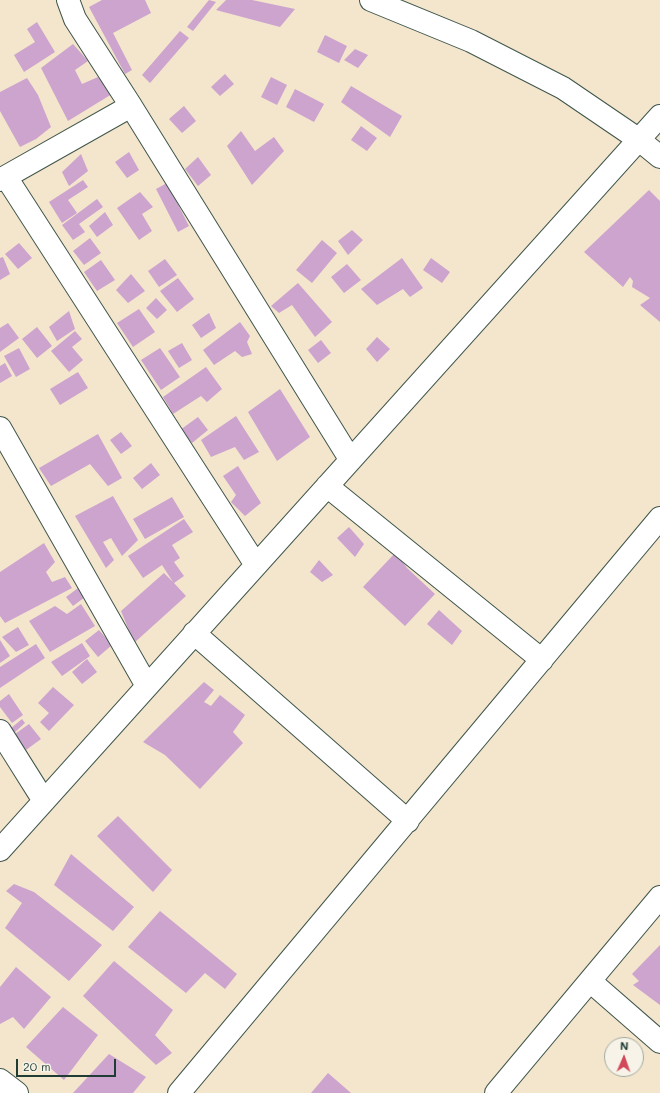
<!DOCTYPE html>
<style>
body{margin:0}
#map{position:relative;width:660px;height:1093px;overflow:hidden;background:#f4e5cd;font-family:Mali,sans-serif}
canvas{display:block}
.north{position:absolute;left:604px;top:1037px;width:40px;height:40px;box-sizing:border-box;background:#f7f3e8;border:1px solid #a1aaa0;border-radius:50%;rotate:2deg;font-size:11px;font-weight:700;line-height:16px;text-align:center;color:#1f3d34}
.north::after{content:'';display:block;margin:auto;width:14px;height:18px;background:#d1495b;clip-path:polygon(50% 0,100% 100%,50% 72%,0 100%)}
.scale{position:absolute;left:16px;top:1059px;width:100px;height:18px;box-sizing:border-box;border:2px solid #1f3d34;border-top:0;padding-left:5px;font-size:12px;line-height:14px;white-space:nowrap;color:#1f3d34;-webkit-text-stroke:3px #f7f3e8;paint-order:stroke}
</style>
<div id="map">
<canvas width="660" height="1093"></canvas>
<div class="north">N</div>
<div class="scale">20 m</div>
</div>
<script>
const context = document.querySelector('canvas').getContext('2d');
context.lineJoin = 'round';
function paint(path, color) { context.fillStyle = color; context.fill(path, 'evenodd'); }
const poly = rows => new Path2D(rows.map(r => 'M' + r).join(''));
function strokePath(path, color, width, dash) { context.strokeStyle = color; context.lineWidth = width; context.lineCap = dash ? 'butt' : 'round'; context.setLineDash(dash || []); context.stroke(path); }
paint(poly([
 [102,0,145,0,151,13,113,33,132,70,125,74,89,7],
 [209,0,216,2,193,31,187,27],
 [226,0,252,0,295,9,280,27,216,10],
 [37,22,55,52,24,72,14,55,35,42,27,29],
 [180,31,189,38,150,83,142,75],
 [325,35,347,46,339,63,317,52],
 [73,44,88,61,75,70,82,84,98,77,112,94,68,121,41,68],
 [355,49,368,55,358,68,344,60],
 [225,74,234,84,220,96,211,87],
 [271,77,287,85,277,105,261,97],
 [27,78,38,95,51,127,36,139,20,147,0,111,0,92],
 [351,86,402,116,390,137,341,102],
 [295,89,324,104,314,122,286,107],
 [184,106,196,121,182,133,169,119],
 [361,126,377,138,367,151,351,140],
 [241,131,255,151,274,137,284,151,252,185,227,146],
 [129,152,139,170,127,178,115,162],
 [81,154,88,171,69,186,62,172],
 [198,157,211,175,198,186,185,169],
 [83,180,88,187,68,200,77,213,62,223,49,202],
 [167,183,189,226,178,232,156,189],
 [649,190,660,201,660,322,640,305,650,298,632,287,633,281,630,277,623,287,584,252],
 [140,192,153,207,142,214,152,231,139,240,117,208],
 [97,199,103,207,79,224,85,232,73,240,62,225],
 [105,212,113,225,97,237,89,226],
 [352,230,363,240,348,255,338,241],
 [90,238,101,253,84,265,73,251],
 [322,240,337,253,312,283,296,270],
 [19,243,32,258,18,269,5,254],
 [3,257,10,274,0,280,0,258],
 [402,258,423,288,410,297,403,289,377,305,361,289],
 [431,258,450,272,442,283,423,270],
 [165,259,177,275,159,287,148,271],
 [101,260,115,280,97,291,84,272],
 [347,264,361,280,344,293,331,277],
 [131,274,145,291,128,303,116,290],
 [178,278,194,299,177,312,160,291],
 [298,283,332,322,315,337,292,305,279,313,271,306],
 [156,298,167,310,157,319,146,308],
 [139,309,155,332,133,347,117,323],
 [69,311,75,329,57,341,49,327],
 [209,313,216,328,201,338,192,325],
 [240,322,250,336,247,342,252,354,242,357,235,351,214,365,203,350],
 [8,323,19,338,0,352,0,328],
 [37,327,52,346,37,358,22,339],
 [75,331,82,339,72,347,83,360,69,372,51,351],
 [377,337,390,349,377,362,366,349],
 [321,340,331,353,318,363,308,350],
 [182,343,192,360,179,368,168,351],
 [19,348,30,369,16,377,4,356],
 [160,348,180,377,161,390,141,360],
 [5,363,12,376,0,383,0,366],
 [206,367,222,389,207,402,201,396,173,414,163,397],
 [78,372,88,388,60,405,50,389],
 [280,389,310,437,277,461,248,412],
 [236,416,259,452,244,460,235,447,211,457,201,440],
 [198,417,208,430,192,443,180,430],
 [121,432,132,446,121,454,110,440],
 [98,434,122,478,108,486,90,464,51,486,39,468],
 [151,463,160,475,142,489,133,478],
 [238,466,261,503,245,516,231,502,236,495,223,476],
 [113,496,138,540,122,556,111,538,103,542,114,560,106,568,75,516],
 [172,497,184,517,145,539,133,519],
 [184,519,193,532,172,545,180,558,174,562,184,576,174,583,186,596,134,643,121,611,164,573,173,582,162,565,143,578,128,556],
 [349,527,364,544,355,557,337,538],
 [44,543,55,562,46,572,52,582,65,577,72,588,5,623,0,616,0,572],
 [396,552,407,568,435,594,405,626,363,587],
 [319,560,333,575,322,582,310,572],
 [78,588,85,597,73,606,66,597],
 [81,604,95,626,50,652,29,621,55,606,67,614],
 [439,610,462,631,452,645,427,624],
 [18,627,29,645,16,652,2,637],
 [99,630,112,645,98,657,85,641],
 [0,640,10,656,0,663],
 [82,643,90,656,62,676,51,662],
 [36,644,45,658,0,688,0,667],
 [87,659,97,672,82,684,72,672],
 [204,682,214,690,204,702,211,706,220,695,245,715,233,732,243,743,200,789,165,755,143,742],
 [53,687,74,705,49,731,40,722,49,713,38,703],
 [9,694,23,715,12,723,0,707,0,701],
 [22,719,25,723,14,733,10,729],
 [29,724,41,739,26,750,15,734],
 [118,816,172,870,153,892,97,836],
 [71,854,134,907,113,931,54,885],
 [14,884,34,892,102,945,69,981,5,928,22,903,6,891],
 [160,911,237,974,225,989,205,973,186,993,128,947],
 [660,945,660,1005,633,985,639,981,632,974],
 [114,961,173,1010,155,1035,172,1053,156,1065,83,996],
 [16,967,51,997,24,1029,13,1017,0,1024,0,987],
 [63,1007,98,1035,64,1080,26,1047],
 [109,1054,146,1077,133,1093,73,1093],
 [328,1073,351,1093,311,1093]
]), '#cca4ce');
const minor = poly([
 [131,106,350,459],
 [6,177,256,565],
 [0,180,131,106,75,19,68,0],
 [0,428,147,686],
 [327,486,542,660],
 [194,633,408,821],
 [0,731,44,801],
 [0,850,660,116],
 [590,981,660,1042],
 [0,1080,17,1093],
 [179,1093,660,518],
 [496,1093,660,897]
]);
const tertiary = poly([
 [371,0,471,41,563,88,638,139,660,157]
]);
strokePath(minor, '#3f564b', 24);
strokePath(tertiary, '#3f564b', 24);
strokePath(minor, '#fff', 22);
strokePath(tertiary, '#fff', 22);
</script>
